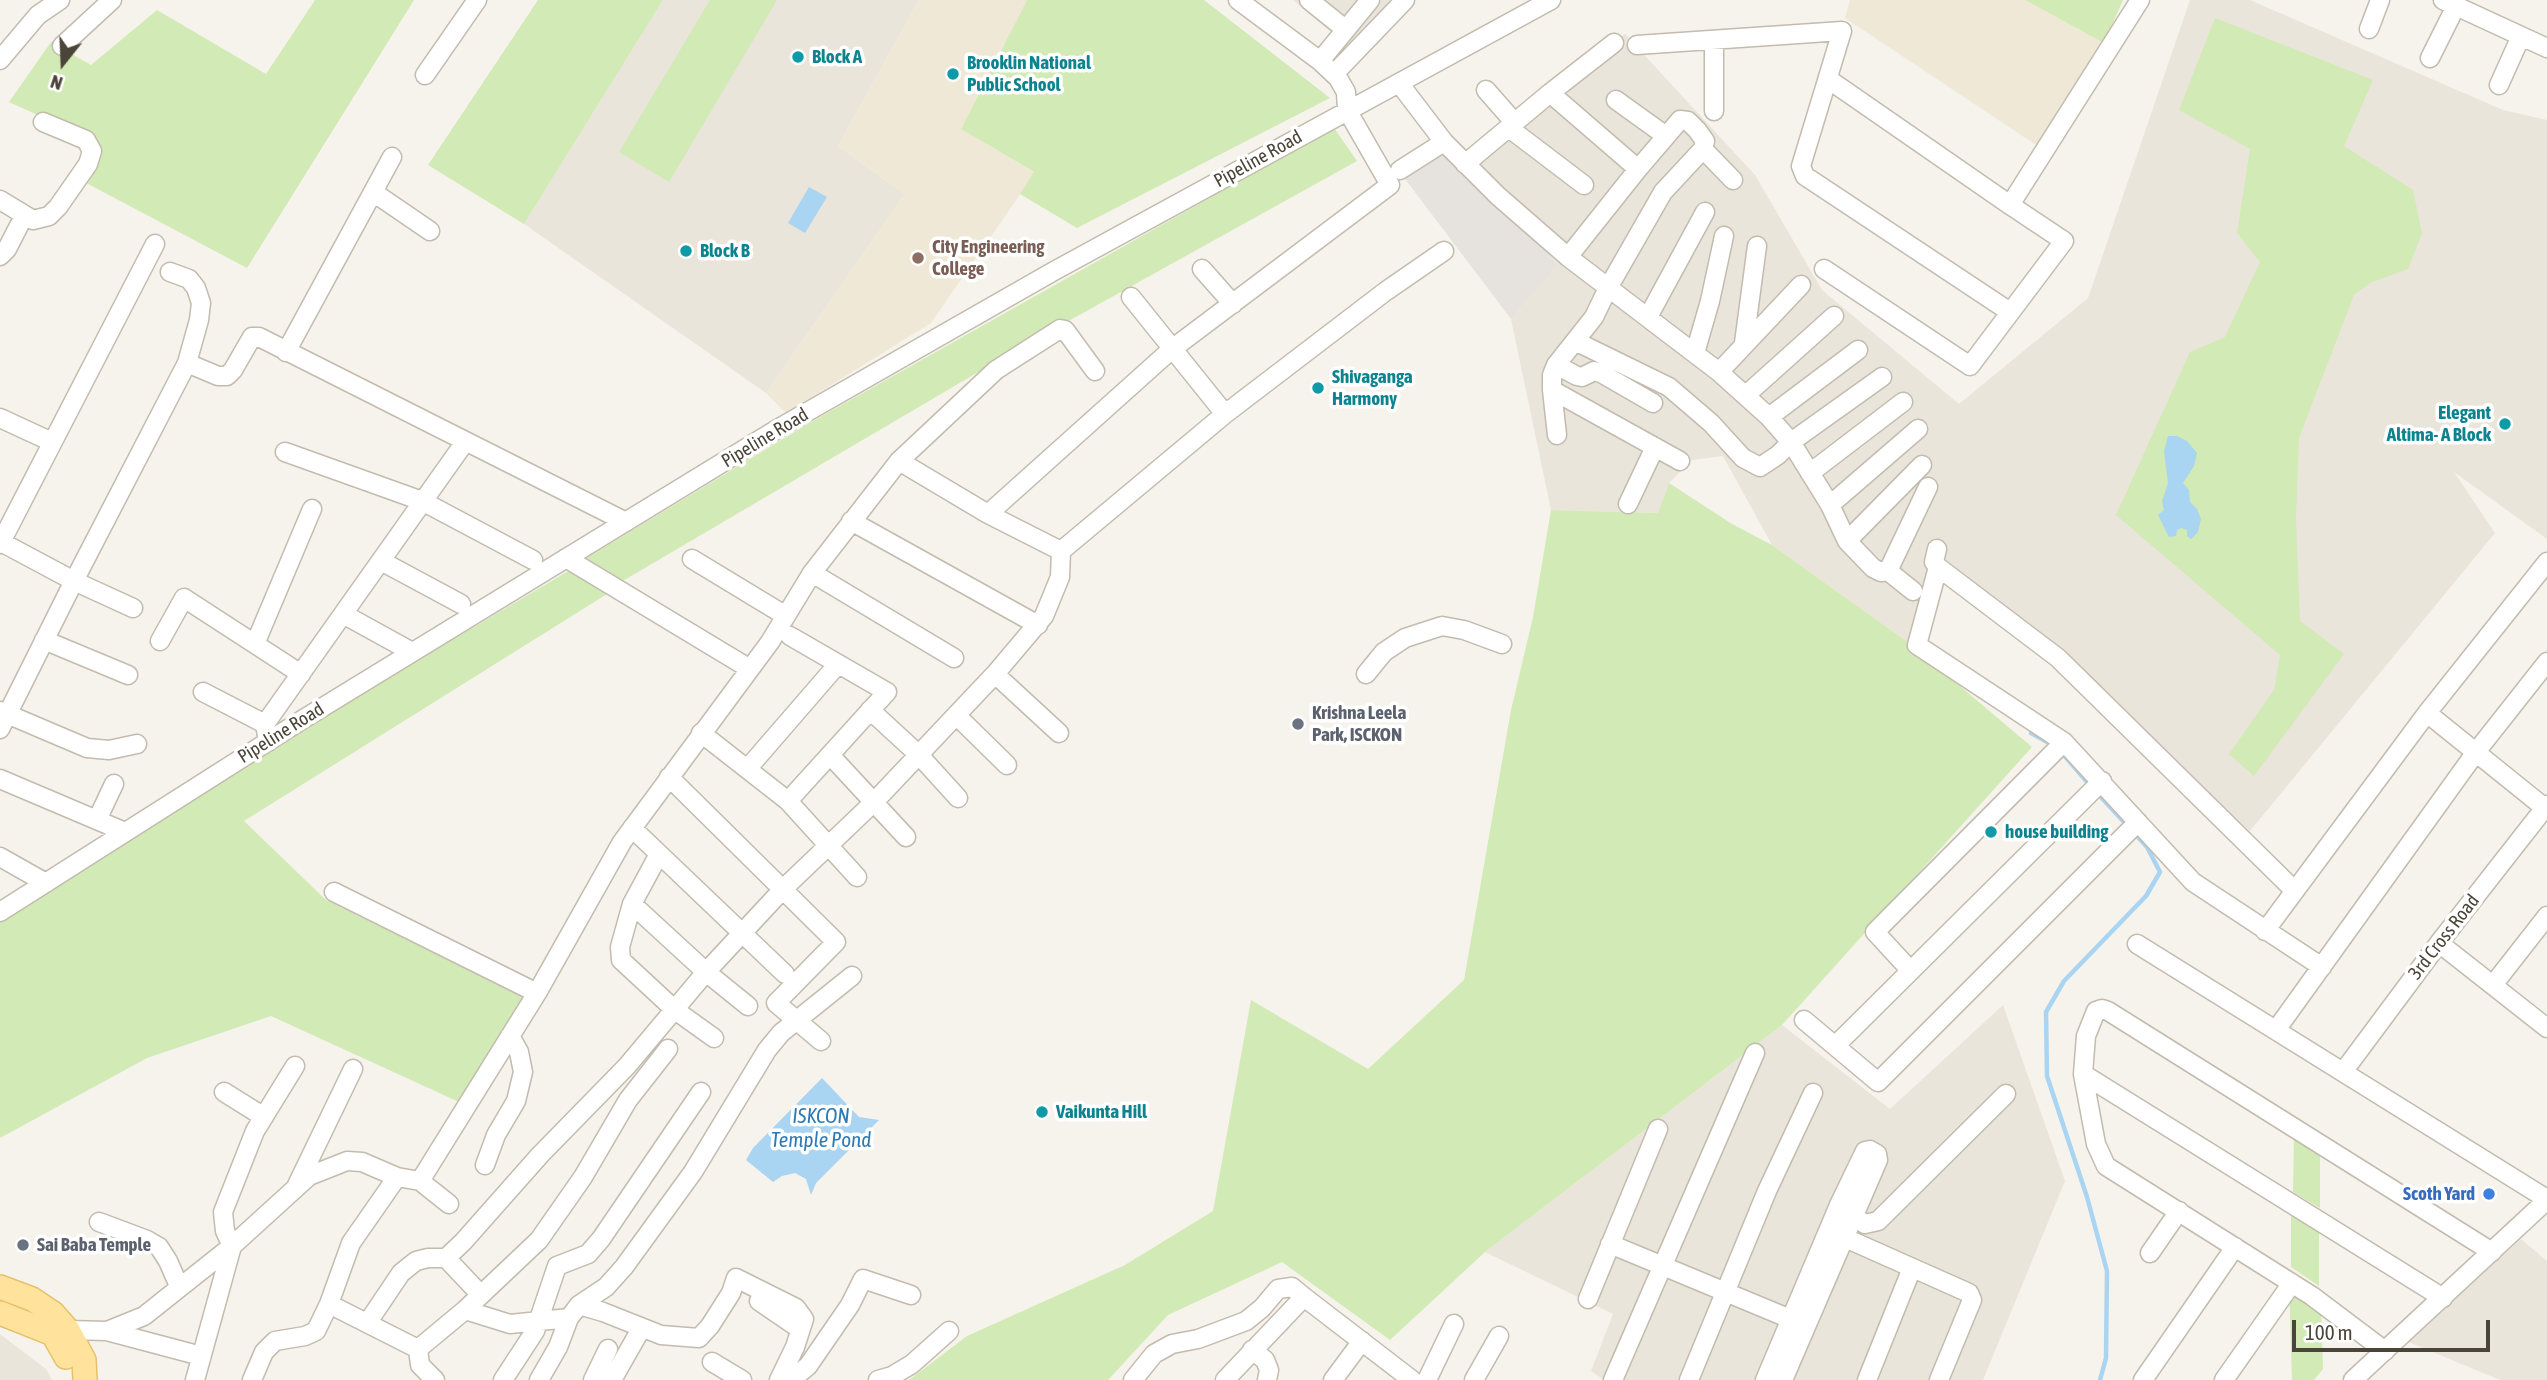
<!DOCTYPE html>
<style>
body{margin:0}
#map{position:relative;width:2547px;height:1380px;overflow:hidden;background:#f6f3ec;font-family:"Asap Condensed",sans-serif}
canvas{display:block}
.north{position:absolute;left:28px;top:28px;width:70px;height:70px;-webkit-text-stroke:5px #fff;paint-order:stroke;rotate:198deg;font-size:19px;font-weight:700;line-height:28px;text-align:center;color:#4b4439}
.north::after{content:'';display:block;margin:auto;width:24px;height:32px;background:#4b4439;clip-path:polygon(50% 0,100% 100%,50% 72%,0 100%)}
.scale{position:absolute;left:2292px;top:1320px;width:198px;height:32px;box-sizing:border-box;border:4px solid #4b4439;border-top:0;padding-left:9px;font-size:21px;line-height:24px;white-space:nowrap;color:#4b4439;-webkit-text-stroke:5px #fff;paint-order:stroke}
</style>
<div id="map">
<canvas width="2547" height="1380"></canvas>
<div class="north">N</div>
<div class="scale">100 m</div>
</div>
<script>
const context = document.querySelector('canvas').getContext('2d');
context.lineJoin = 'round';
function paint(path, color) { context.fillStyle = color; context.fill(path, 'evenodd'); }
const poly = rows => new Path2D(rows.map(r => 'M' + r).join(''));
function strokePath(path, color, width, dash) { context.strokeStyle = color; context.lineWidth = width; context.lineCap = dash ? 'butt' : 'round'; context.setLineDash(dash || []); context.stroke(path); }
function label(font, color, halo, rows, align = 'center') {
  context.font = font + ' "Asap Condensed",sans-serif'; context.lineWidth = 7; context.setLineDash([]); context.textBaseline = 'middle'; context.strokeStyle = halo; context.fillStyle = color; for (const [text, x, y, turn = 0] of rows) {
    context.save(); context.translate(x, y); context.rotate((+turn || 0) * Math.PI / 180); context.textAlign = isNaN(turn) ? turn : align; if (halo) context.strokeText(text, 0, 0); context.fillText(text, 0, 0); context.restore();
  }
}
paint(poly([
 [663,0,919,0,838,146,905,194,766,393,524,224],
 [1293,0,1390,0,1351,49],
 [2190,0,2250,0,2503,110,2547,120,2547,539,2454,472,2495,533,2250,831,1945,566,1909,643,1772,545,1723,456,1692,460,1669,483,1658,513,1551,510,1511,319,1558,263,1459,161,1542,92,1625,34,1755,175,1822,290,1959,404,2088,298],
 [2003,1005,2065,1181,1983,1380,1604,1380,1591,1371,1613,1314,1485,1252,1782,1025,1890,1109],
 [2521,1239,2547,1261,2547,1380,2500,1380,2406,1341],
 [0,1334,46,1369,52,1380,0,1380]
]), '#eae5da');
paint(poly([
 [1441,141,1494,200,1558,264,1511,319,1402,175]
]), '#e6e2dd');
paint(poly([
 [919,0,1027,0,961,129,1035,173,931,323,786,413,766,393,905,194,838,146],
 [1850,0,2025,0,2104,43,2036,145,1845,18]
]), '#efe8d6');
paint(poly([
 [315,0,414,0,247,268,73,176,95,141,9,102,51,42,91,65,157,10,266,74],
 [538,0,663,0,524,224,428,165],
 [710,0,777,0,669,182,619,152],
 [1027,0,1204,0,1330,98,1077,228,1020,194,1034,172,961,129],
 [2025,0,2123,0,2104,43],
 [2215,18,2373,80,2344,146,2413,190,2422,233,2408,269,2370,283,2354,295,2299,438,2296,519,2300,621,2344,654,2254,776,2229,754,2274,690,2280,655,2116,515,2190,352,2225,337,2260,262,2237,233,2250,149,2179,110],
 [1334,128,1357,161,1009,354,621,582,585,559,806,425],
 [1669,483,1732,524,1772,545,1909,643,2032,747,1782,1025,1485,1252,1390,1340,1282,1262,1168,1315,1108,1380,909,1380,967,1336,1125,1265,1213,1211,1251,1000,1368,1069,1464,980,1511,710,1533,617,1551,510,1658,513],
 [570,570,607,594,244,821,326,900,523,997,459,1102,271,1016,147,1058,0,1138,0,918,193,794],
 [2294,1133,2320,1150,2320,1208,2293,1192],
 [2291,1207,2319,1223,2319,1286,2291,1267],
 [2289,1285,2321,1307,2323,1369,2314,1380,2292,1380]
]), '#d2eab5');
paint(poly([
 [809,187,827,197,805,233,788,223],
 [2168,436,2177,436,2187,441,2197,453,2194,466,2183,483,2189,490,2190,502,2197,509,2201,519,2198,532,2191,539,2187,536,2187,530,2181,528,2177,530,2176,536,2169,537,2158,515,2164,510,2162,501,2168,483,2164,451],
 [822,1078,859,1117,879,1120,816,1183,811,1195,806,1179,795,1173,782,1176,773,1182,746,1160,753,1148]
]), '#a9d4f2');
strokePath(poly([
 [2031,733,2049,743],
 [2063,754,2088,783],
 [2098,794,2124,822],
 [2100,1380,2106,1358,2107,1271,2087,1197,2047,1076,2046,1012,2064,981,2146,896,2160,872,2147,847,2135,834]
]), '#a9d4f2', 4.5);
const minor = poly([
 [1309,0,1345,29],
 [2443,0,2547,48],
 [2369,29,2380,0],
 [1637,45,1842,31,1801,166,1805,176,2010,312],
 [62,46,112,0],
 [2430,58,2456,6],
 [0,60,38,15,60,0],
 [1320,61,1370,0],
 [1334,74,1405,0],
 [425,75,477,0],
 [1828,79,2010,205],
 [1399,83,1444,142,1498,196,1568,257,1719,372,1769,417,1791,442,1830,505,1847,541,1873,568,1881,572,1888,571,1928,487],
 [2499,85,2521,36],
 [1486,90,1515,123],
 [1550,93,1614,43],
 [1616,100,1666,136],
 [1714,111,1714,40],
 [1509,128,1584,185],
 [1703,149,1733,180],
 [392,157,373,192,430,231],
 [1465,164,1550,93,1638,169],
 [1400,170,1444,142],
 [0,200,33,220,49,216,58,207,88,164,92,151,86,140,43,122],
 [0,256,7,249,24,216],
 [1202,269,1233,304],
 [1824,269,1970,366,2064,241,2010,205,2140,0],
 [1131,297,1225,414],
 [1648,317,1705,212],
 [1575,341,1669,387,1711,423,1743,458,1760,467,1778,455,1791,442,1882,377],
 [1744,343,1757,246],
 [286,352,373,192],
 [1695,353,1710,301,1724,236],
 [187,363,218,376,227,376,233,370,252,337,259,337,626,522],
 [1556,365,1577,376,1582,377,1594,371,1601,373,1653,403],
 [1719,372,1801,285],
 [1552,390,1680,461],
 [1746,395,1834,316],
 [1769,417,1858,350],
 [0,418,52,442],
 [1557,435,1552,390,1552,375,1556,365,1594,317,1608,288,1663,192,1703,149,1705,141,1697,130,1688,121,1680,120,1638,169,1568,257],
 [285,452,422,501,533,560],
 [899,461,988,514,1061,551],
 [1810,473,1903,402],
 [1628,504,1655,447],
 [1830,505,1918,429],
 [988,514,1172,349,1390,185,1347,110,1346,92,1338,78,1320,61,1238,0],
 [851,521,1038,625],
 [1847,541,1922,465],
 [1,542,74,581,133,608],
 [0,544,155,244],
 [1937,549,1934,562,1938,567,1917,645,2064,742,2193,882,2322,967],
 [566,558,750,669],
 [692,559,786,616],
 [381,561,461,604],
 [1938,567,2058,658,2295,891],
 [1888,571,1913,591],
 [812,573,954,658],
 [343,614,412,652],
 [44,640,128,675],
 [160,641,184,598,301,674],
 [255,644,312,509],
 [995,674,1059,733],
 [1366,674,1384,652,1405,638,1442,626,1464,630,1502,644],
 [203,692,265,724],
 [870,710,919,755,958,798],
 [0,711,87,748,109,750,137,744],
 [2427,713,2545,808],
 [956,715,1007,765],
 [0,729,74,581,187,363,199,320,201,303,196,288,189,279,170,272],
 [701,733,788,801,857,877],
 [268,742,265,724,465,442],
 [830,755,906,837],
 [748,768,838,664],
 [669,777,836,942,776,1003,821,1041],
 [0,779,125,832],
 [788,801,887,692,790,636],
 [97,820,114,784],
 [632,828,785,974],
 [659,854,632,904,620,947,621,960,675,1010,714,1038],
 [0,857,46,883],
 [334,892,537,993],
 [632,904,706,972,748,1006],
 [0,912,305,718,779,428,1054,271,1551,0],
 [2265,931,2427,713,2547,562],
 [2439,943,2547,1028],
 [2137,944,2547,1199],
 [1911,971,1875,932,2064,742],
 [2493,985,2547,916],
 [1804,1020,1878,1082,2138,822],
 [2276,1030,2476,752,2547,662],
 [1835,1046,2102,781],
 [2343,1072,2439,943,2547,805],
 [2083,1074,2443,1298],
 [224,1092,264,1117],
 [485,1165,496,1135,516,1101,523,1072,519,1052,510,1036],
 [397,1177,351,1243,329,1304,418,1349,420,1365,435,1380],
 [420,1181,537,993,622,842,770,642,812,573,899,461,996,370,1060,329,1065,330,1095,371],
 [297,1185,353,1069],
 [1853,1216,1865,1224,1878,1221,2006,1094],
 [99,1222,147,1240,159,1247,168,1261,179,1286],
 [1843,1237,1969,1293,1972,1300,1939,1380],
 [1610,1244,1800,1323],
 [2150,1253,2179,1211],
 [480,1294,446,1258,463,1242,540,1155,627,1066,706,972,784,888,874,802,995,674,1044,616,1060,577,1061,551,1225,414,1386,291,1444,251],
 [1588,1299,1658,1129],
 [759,1301,800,1329],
 [579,1305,603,1312,661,1335,699,1338,710,1326,731,1293,736,1278,796,1308,804,1319,795,1347,779,1380],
 [465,1310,510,1324,569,1318,579,1305,606,1287,624,1267,693,1172,767,1050,781,1033,852,976],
 [368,1322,401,1273,416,1261,428,1258,446,1258],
 [107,1331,201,1356],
 [60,1332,68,1330,107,1331,144,1316,232,1246,309,1176,347,1161,362,1162,397,1177,420,1181,449,1204],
 [418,1349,465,1310,539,1240,583,1177,628,1100,668,1049],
 [1252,1350,1265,1360,1269,1370,1267,1380],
 [2385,1351,2312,1296,2106,1166,2096,1144,2083,1074,2086,1036,2096,1011,2102,1009,2108,1011,2492,1252],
 [712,1362,742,1380],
 [195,1380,232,1246,225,1231,223,1212,255,1131,295,1066],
 [252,1380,264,1352,275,1341,305,1336,316,1331,329,1304],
 [503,1380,535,1331,557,1266,588,1254,601,1239,701,1092],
 [539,1380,558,1347,569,1318],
 [593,1380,608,1349],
 [612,1380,641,1329],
 [791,1380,808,1366,850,1305,863,1279,911,1295],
 [878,1380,892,1376,912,1364,949,1331],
 [1133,1380,1154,1354,1172,1344,1198,1339,1246,1321,1262,1308,1278,1289,1292,1287,1304,1297],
 [1225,1380,1304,1297,1412,1380],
 [1333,1380,1362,1341],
 [1427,1380,1454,1324],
 [1474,1380,1499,1336],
 [1613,1380,1755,1053],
 [1689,1380,1767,1191,1813,1093],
 [1765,1380,1839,1205,1865,1151,1870,1150,1877,1154,1878,1160,1783,1380],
 [1867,1380,1912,1268],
 [2143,1380,2235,1247],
 [2224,1380,2292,1283],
 [2353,1380,2547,1200]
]);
const major = poly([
 [0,1287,32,1299,53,1313,68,1330,84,1360,85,1380],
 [0,1313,53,1334,66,1357]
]);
strokePath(minor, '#c2bbae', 21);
strokePath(major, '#e6c16a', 26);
strokePath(minor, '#fff', 18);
strokePath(major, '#ffe39c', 23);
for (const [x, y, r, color] of [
 [798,57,7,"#0f9aa8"],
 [953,74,7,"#0f9aa8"],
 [686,251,7,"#0f9aa8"],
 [918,258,7,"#8d6e63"],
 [1318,388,7,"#0f9aa8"],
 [2505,424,7,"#0f9aa8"],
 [1298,724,7,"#6b7280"],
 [1991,832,7,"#0f9aa8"],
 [1042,1112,7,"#0f9aa8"],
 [2489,1194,7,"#3f7fe0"],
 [23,1245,7,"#6b7280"]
]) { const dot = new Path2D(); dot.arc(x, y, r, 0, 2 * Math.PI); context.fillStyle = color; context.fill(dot); strokePath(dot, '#fff', 2.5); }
label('bold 19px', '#0d838f', '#fff', [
 ["Block A",812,57],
 ["Brooklin National",967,63],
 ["Public School",967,85],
 ["Block B",700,251],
 ["Shivaganga",1332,377],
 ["Harmony",1332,399],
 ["Elegant",2491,413,"right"],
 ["Altima- A Block",2491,435,"right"],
 ["house building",2005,832],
 ["Vaikunta Hill",1056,1112]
], 'left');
label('19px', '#4b4439', '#fff', [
 ["Pipeline Road",1258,159,-29],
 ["Pipeline Road",765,438,-31],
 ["Pipeline Road",281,733,-32],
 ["3rd Cross Road",2444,937,-52]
]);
label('bold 19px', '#785e54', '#fff', [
 ["City Engineering",932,247],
 ["College",932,269]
], 'left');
label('bold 19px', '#5b616d', '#fff', [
 ["Krishna Leela",1312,713],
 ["Park, ISCKON",1312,735],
 ["Sai Baba Temple",37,1245]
], 'left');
label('bold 19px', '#366cbe', '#fff', [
 ["Scoth Yard",2475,1194]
], 'right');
label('italic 21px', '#2e7ab2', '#fff', [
 ["ISKCON",821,1116],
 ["Temple Pond",821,1140]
]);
</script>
